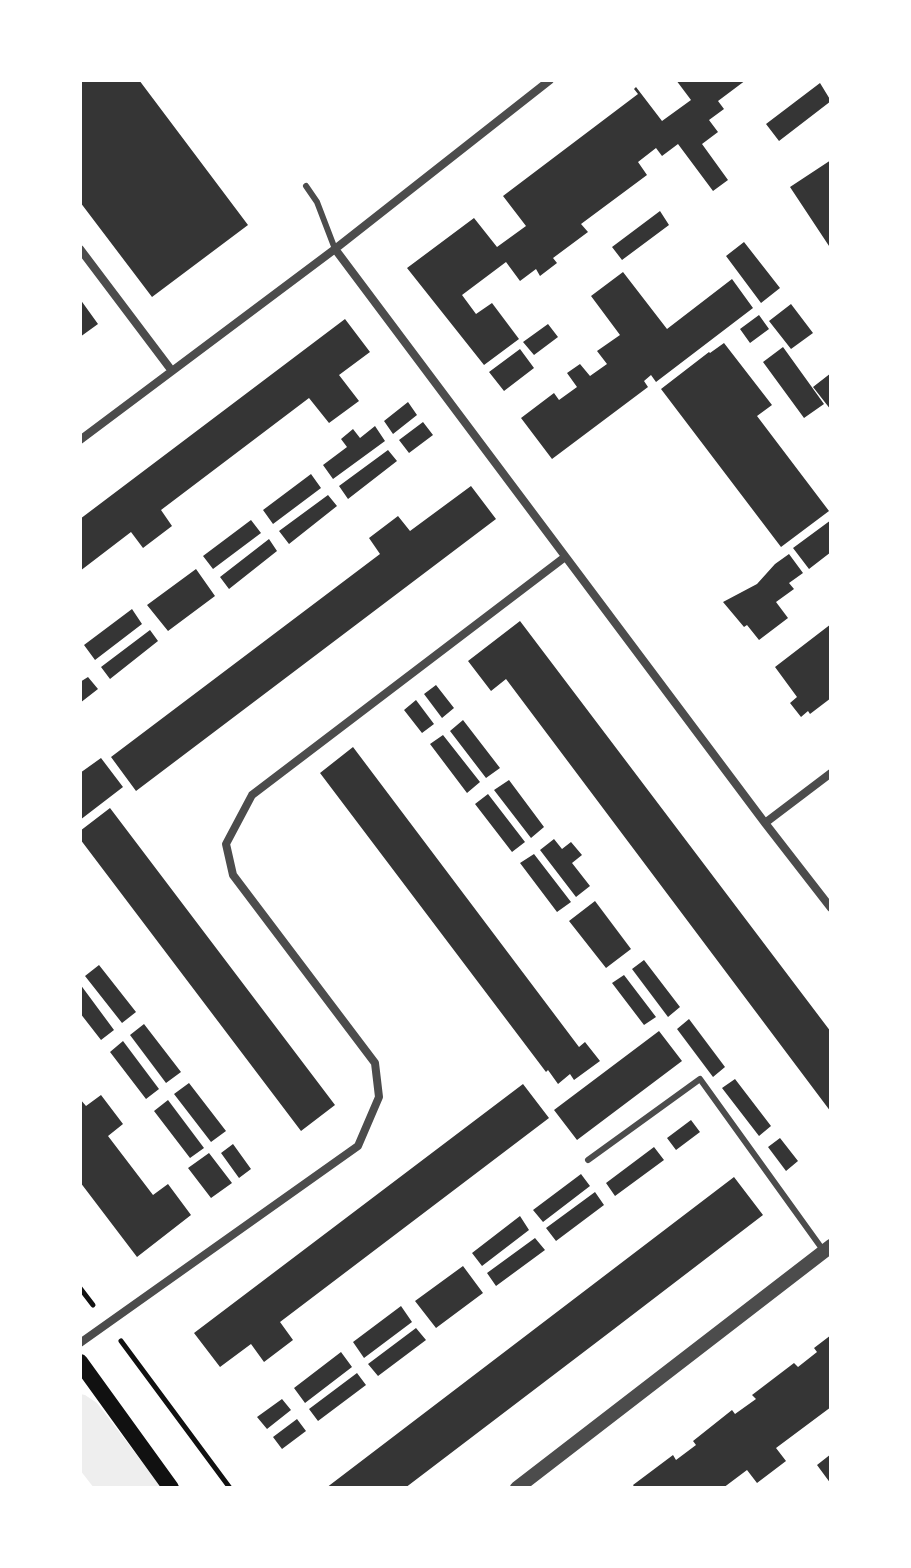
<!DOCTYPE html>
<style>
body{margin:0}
#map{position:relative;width:911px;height:1568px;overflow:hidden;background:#fff;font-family:"Varela Round",sans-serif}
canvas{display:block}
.frame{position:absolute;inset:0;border:82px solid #fff;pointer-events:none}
</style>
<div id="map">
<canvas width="911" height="1568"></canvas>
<div class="frame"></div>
</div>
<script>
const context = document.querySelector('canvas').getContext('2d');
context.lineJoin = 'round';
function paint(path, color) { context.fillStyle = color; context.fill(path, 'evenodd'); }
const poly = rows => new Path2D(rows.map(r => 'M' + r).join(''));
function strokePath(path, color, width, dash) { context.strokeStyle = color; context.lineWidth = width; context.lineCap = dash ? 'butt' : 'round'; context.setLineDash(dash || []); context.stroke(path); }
paint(poly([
 [80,1394,85,1395,97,1403,162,1488,94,1488,80,1470]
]), '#eee');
paint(poly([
 [80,80,139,80,248,225,152,297,80,202],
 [676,80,746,80,718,101,724,109,709,120,718,132,702,144,728,180,713,191,678,144,662,156,656,148,638,162,647,175,581,224,588,232,553,258,557,263,540,276,536,269,520,281,506,262,462,295,476,314,492,303,519,339,484,365,407,268,474,218,497,247,526,226,503,196,638,94,634,89,636,87,662,121,691,100],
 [820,83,831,101,779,141,766,124],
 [831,160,831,249,790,187],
 [660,211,669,225,622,260,612,247],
 [744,242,780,288,761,303,726,256],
 [623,272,667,329,732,279,753,308,656,382,651,375,644,381,648,387,552,459,521,418,554,393,559,400,577,387,567,373,580,364,590,376,607,364,597,351,620,335,591,296],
 [80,299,98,324,80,337],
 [791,304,813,333,791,349,769,321],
 [759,315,769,329,750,343,740,329],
 [345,319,370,352,339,375,359,401,329,423,309,398,161,510,172,526,143,548,131,532,80,571,80,519],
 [548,324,558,337,534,355,523,342],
 [724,343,772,405,757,416,829,511,781,547,661,389,709,352,710,353],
 [783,347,824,404,804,418,763,362],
 [520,349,534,368,504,391,489,372],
 [831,373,831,410,813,387],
 [408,402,417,415,393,434,384,421],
 [423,422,433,435,409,453,399,440],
 [375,426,385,441,333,479,323,465,347,447,341,439,353,429,360,438],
 [388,450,397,461,348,499,339,486],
 [311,474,321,488,273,524,263,510],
 [471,486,496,519,136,791,111,757,380,554,369,538,398,516,410,531],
 [328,495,337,506,289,544,279,531],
 [251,520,261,533,213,569,203,556],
 [831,520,831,552,809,569,793,548],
 [269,539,277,551,229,589,220,577],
 [789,554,803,573,789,583,794,589,776,602,788,618,759,640,747,625,744,627,723,602,757,584,775,564],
 [196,569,215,596,168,631,147,605],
 [132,609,142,624,95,660,84,645],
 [520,621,831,1032,831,1112,506,679,491,691,468,661],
 [831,624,831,698,810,714,808,711,801,717,790,703,797,697,775,667],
 [150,630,158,641,110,679,101,667],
 [88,677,98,689,80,703,80,682],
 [436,685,454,708,442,718,424,694],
 [416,700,434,724,422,733,404,710],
 [463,720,500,768,486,778,450,731],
 [443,735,480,782,467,793,430,744],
 [353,747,579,1047,585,1042,600,1061,574,1080,570,1074,558,1084,548,1070,546,1072,320,773],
 [101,758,123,787,80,820,80,773],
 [509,780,544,827,531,838,494,790],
 [488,794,525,842,512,852,475,804],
 [110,808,335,1105,301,1131,80,839,80,831],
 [554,839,562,849,571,842,582,855,572,863,590,886,576,897,540,850],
 [534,854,571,902,557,912,520,863],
 [595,901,631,949,606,968,569,921],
 [644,960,680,1007,668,1017,632,969],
 [99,965,136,1012,122,1023,85,976],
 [624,975,656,1017,644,1025,612,983],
 [80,984,114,1030,101,1040,80,1013],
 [689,1019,725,1067,713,1077,677,1029],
 [144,1024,181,1072,166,1083,130,1035],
 [659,1031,682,1061,577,1140,554,1110],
 [123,1041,159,1089,146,1099,110,1052],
 [735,1079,771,1126,759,1136,722,1088],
 [189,1083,226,1131,211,1142,174,1094],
 [523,1084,549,1118,280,1322,293,1340,264,1362,251,1344,220,1367,194,1333],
 [101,1095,123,1124,108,1136,153,1195,168,1184,191,1215,137,1257,80,1182,80,1099,86,1106],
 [168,1100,204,1148,190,1158,154,1111],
 [691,1120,700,1132,676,1150,667,1138],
 [780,1138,798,1161,786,1171,768,1147],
 [233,1144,251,1169,239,1178,221,1153],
 [654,1147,664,1160,615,1196,606,1183],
 [209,1153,232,1183,211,1198,188,1168],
 [581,1174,590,1186,543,1222,533,1210],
 [734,1177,763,1215,614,1329,405,1488,326,1488],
 [595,1192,604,1205,556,1241,546,1228],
 [520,1216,529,1230,482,1266,472,1253],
 [535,1238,545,1250,496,1286,487,1273],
 [463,1266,483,1293,436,1328,415,1301],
 [401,1306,412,1322,364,1358,353,1342],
 [416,1328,426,1340,378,1376,368,1364],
 [831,1335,831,1407,776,1448,786,1461,757,1483,747,1470,723,1488,635,1488,633,1485,673,1455,676,1460,696,1445,693,1441,732,1410,735,1414,756,1399,752,1395,794,1363,798,1367,817,1352,814,1348],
 [341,1352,352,1367,305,1403,294,1388],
 [357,1373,366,1385,318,1421,309,1409],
 [282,1399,291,1410,267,1429,257,1417],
 [297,1419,306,1431,282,1449,273,1437],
 [831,1454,831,1484,817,1465]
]), '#353535');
strokePath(poly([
 [80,1288,93,1305],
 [121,1341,230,1488]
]), '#111', 5);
strokePath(poly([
 [306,186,317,202,335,249],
 [588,1160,700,1079,823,1250]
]), '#4c4c4c', 6);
strokePath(poly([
 [80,249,172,371],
 [335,249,765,823,831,908],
 [80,440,335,249,550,80],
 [765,823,831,773],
 [80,1343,358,1146,379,1097,375,1063,233,875,226,844,252,795,565,557]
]), '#4c4c4c', 8);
strokePath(poly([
 [517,1488,831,1246]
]), '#4c4c4c', 14);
strokePath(poly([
 [80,1362,171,1488]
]), '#111', 16);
</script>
